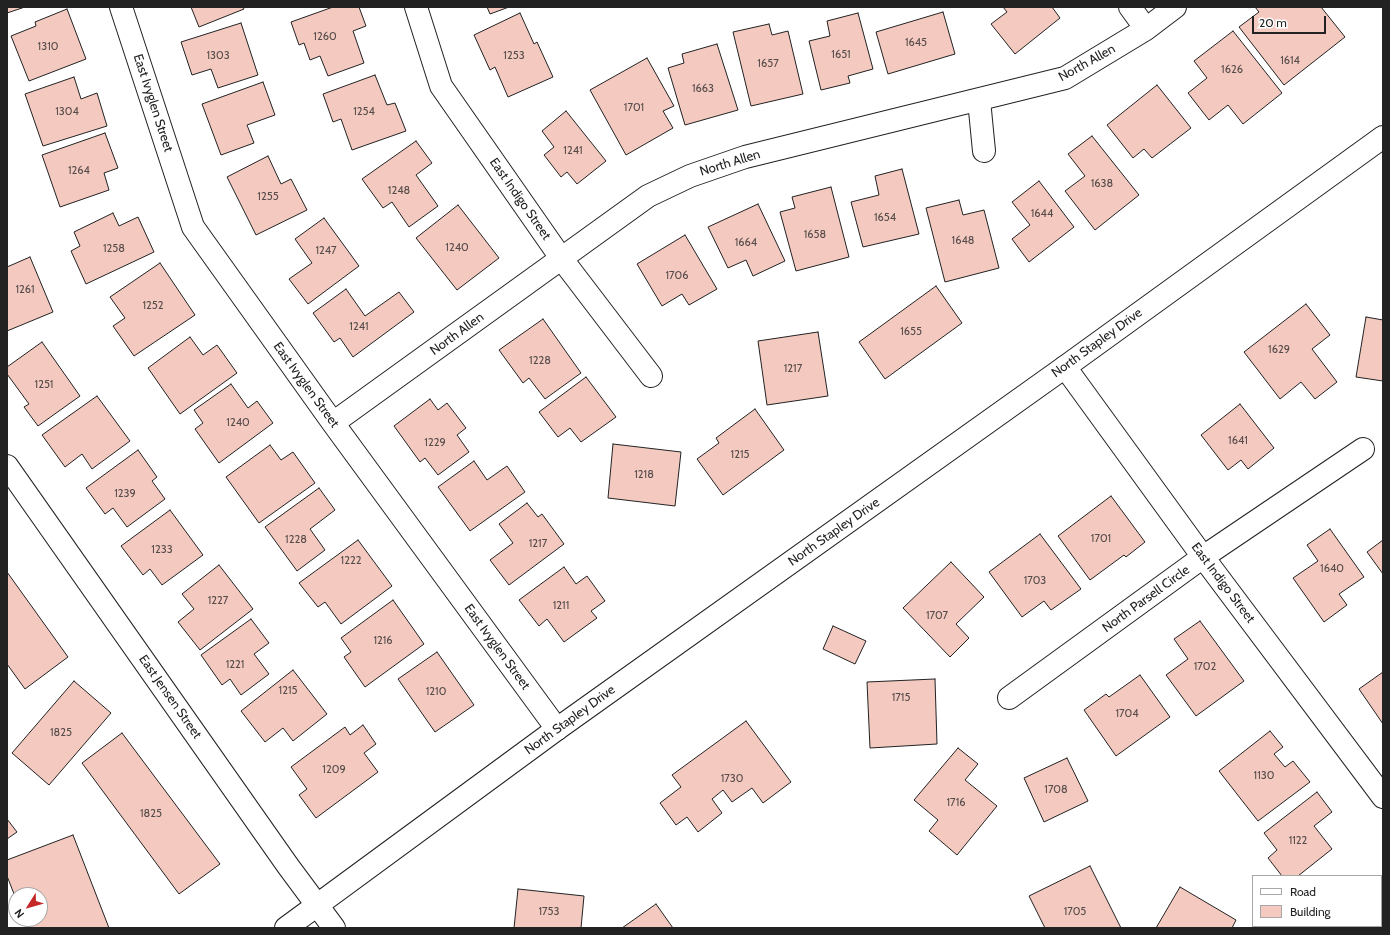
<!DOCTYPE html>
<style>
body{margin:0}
#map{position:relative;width:1390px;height:935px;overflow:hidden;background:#fff;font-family:Cabin,sans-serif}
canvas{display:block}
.frame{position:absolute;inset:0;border:8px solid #222;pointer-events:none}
.legend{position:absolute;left:1252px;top:875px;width:130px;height:52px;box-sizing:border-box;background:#fff;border:1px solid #a7a7a7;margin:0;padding:5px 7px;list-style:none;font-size:12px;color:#222}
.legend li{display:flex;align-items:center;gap:8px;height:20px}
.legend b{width:20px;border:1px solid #a7a7a7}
.north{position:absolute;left:8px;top:887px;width:40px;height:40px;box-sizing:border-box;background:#fff;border:1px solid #a7a7a7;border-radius:50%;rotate:233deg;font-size:11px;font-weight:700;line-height:16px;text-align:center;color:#222}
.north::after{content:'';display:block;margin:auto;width:14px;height:18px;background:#c62828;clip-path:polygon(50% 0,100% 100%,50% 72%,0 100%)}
.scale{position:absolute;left:1252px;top:16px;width:74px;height:18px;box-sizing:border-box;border:2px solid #222;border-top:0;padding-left:5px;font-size:12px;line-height:14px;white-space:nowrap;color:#222;-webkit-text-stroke:3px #fff;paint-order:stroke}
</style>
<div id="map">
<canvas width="1390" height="935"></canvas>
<div class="frame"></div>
<ul class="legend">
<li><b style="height:5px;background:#fff"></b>Road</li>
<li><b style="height:11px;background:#f3c9c0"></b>Building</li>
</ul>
<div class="north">N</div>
<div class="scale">20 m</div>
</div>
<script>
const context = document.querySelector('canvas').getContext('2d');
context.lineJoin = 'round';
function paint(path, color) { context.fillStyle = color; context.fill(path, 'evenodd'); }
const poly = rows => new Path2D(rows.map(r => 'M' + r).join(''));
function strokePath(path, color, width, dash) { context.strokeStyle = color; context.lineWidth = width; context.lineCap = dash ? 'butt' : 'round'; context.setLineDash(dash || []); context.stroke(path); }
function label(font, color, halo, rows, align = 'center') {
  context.font = font + ' Cabin,sans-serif'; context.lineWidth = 3; context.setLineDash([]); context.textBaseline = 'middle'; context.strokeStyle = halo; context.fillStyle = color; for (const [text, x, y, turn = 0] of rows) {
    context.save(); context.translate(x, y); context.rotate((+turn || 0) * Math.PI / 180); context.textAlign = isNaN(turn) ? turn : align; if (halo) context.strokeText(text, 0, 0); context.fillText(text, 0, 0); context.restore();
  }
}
const building = poly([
 [7,7,25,7,7,13,7,7],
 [191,7,243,7,244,9,199,27,191,7],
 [333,7,359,7,366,26,353,31,364,63,328,76,320,56,310,60,304,43,299,45,291,22,333,7],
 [487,7,509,7,490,14,487,7],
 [1003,7,1052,7,1060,18,1015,54,991,24,1007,12,1003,7],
 [1255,7,1321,7,1345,37,1284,85,1239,27,1259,12,1255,7],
 [67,9,86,59,29,81,11,36,36,26,35,22,67,9],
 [943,12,955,54,888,74,876,32,943,12],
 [520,13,534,44,537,42,553,77,508,97,495,67,490,70,474,35,520,13],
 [858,13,873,69,848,76,850,83,821,90,809,41,830,36,827,21,858,13],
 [241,23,258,75,218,88,211,69,192,75,181,42,241,23],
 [769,24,772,35,788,31,803,94,751,106,733,32,769,24],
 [1233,31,1282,93,1243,124,1228,105,1209,120,1188,93,1207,78,1194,61,1233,31],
 [717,44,738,110,685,125,668,68,684,63,682,54,717,44],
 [647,58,674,106,663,111,673,128,626,155,590,90,647,58],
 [375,75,387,105,395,103,406,131,352,150,341,119,333,122,323,94,375,75],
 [74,77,81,99,97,93,107,126,43,146,25,94,74,77],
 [263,82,275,115,247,125,254,143,221,155,202,104,263,82],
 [1157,85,1191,128,1152,158,1144,149,1133,158,1107,125,1157,85],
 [566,111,606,161,577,184,567,172,561,177,544,155,554,147,542,131,566,111],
 [105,133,118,168,104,173,109,190,60,207,42,155,105,133],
 [1092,136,1139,195,1095,230,1065,191,1085,176,1068,154,1092,136],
 [416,141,432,163,416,175,438,206,409,227,392,202,383,208,362,179,416,141],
 [268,156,281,184,291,179,307,210,256,235,227,177,268,156],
 [902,169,919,234,863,247,851,202,879,195,875,176,902,169],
 [1039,181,1074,227,1029,262,1012,239,1030,225,1012,202,1039,181],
 [831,187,849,257,796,271,780,212,795,208,792,197,831,187],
 [959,200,963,215,984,210,999,268,945,282,926,208,959,200],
 [758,204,785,261,753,276,746,260,728,268,708,227,758,204],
 [458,205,499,258,457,290,416,238,458,205],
 [113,213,119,226,138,217,154,252,86,284,71,251,80,246,74,232,113,213],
 [324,218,359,266,308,304,289,279,312,263,295,239,324,218],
 [685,235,717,289,689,305,682,294,662,306,637,264,685,235],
 [30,257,53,312,7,331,7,267,30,257],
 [160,263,195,315,134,356,113,326,125,318,110,297,160,263],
 [936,286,962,323,885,379,859,342,936,286],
 [346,289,365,316,399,292,414,312,353,357,340,338,334,342,313,313,346,289],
 [1306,304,1330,335,1312,349,1337,382,1315,399,1301,382,1280,399,1244,352,1306,304],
 [1366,317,1383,320,1383,381,1356,377,1366,317],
 [543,319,581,373,545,399,529,378,523,383,499,350,543,319],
 [818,332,828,396,767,405,758,341,818,332],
 [190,337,203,355,217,345,237,373,180,414,148,368,190,337],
 [42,342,80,396,38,426,24,407,29,404,7,374,7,367,42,342],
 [586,377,616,417,581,442,570,428,558,437,539,412,586,377],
 [231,384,248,408,257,401,273,423,219,463,195,429,203,423,194,410,231,384],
 [97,396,130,441,92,469,82,454,65,467,42,435,97,396],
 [430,399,438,410,447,403,466,428,457,435,469,452,438,475,425,458,420,462,394,426,430,399],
 [1240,404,1274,448,1248,469,1241,460,1228,470,1201,435,1240,404],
 [755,409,784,450,723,495,697,459,719,443,716,438,755,409],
 [613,444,681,452,675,506,608,498,613,444],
 [270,445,281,460,293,452,315,483,259,523,226,477,270,445],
 [138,450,157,477,152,481,165,499,127,527,113,508,105,514,86,488,138,450],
 [474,461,487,480,507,466,525,492,470,531,438,487,474,461],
 [319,488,335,510,310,529,325,550,297,571,265,527,319,488],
 [1111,496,1145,542,1126,557,1124,555,1090,580,1058,536,1111,496],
 [527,503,538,517,542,514,564,544,509,585,490,560,513,543,499,524,527,503],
 [170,510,203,555,162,585,150,569,143,575,121,546,170,510],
 [1330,529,1364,577,1339,594,1347,605,1324,622,1293,578,1318,561,1307,545,1330,529],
 [1040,534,1081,589,1051,610,1044,601,1022,617,989,572,1040,534],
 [358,540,392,586,341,624,325,602,318,607,299,583,358,540],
 [1383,540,1383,574,1367,552,1383,540],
 [951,562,984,597,956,624,969,638,950,657,903,608,951,562],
 [219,565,253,609,200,650,178,622,194,609,182,594,219,565],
 [564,567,576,584,587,576,605,601,591,611,597,618,564,642,547,619,539,626,519,600,564,567],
 [7,572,68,657,25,689,7,664,7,572],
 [393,600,424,644,365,687,344,657,351,652,341,638,393,600],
 [251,619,269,643,254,654,269,674,241,695,230,679,222,685,201,655,251,619],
 [1200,621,1244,681,1196,716,1166,675,1188,659,1174,639,1200,621],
 [833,626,866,641,855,664,823,649,833,626],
 [437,652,474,705,435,732,398,679,437,652],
 [293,670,327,714,293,741,283,728,265,742,241,711,293,670],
 [1383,672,1383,724,1359,689,1383,672],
 [1140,675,1170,717,1116,756,1084,710,1106,694,1109,697,1140,675],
 [935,679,937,744,870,748,867,682,935,679],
 [74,681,111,713,49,785,12,753,74,681],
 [746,721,791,782,763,803,752,788,732,802,723,790,712,799,722,813,698,832,687,817,676,825,660,803,681,787,672,775,746,721],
 [363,725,376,744,364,753,378,772,316,818,299,795,307,789,291,767,345,727,350,735,363,725],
 [1270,731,1283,747,1274,754,1285,767,1293,761,1310,782,1258,821,1219,771,1270,731],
 [122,733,220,864,179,894,82,763,122,733],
 [958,748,978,764,965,780,997,806,957,855,929,831,938,820,914,800,958,748],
 [1067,758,1088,801,1044,822,1024,778,1067,758],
 [1317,792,1332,812,1314,826,1332,849,1298,876,1282,876,1268,858,1277,850,1264,833,1317,792],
 [7,819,17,832,7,839,7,819],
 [73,835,109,928,27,928,24,919,40,919,40,895,16,895,16,899,7,876,7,860,73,835],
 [1090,866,1121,928,1045,928,1029,896,1090,866],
 [1180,887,1236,920,1232,928,1156,928,1180,887],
 [518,889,584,896,581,928,514,928,518,889],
 [1383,899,1383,928,1341,928,1339,926,1381,926,1381,901,1383,899],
 [656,904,673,928,622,928,656,904]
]);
paint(building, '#f3c9c0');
strokePath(building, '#222', 1);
const minor = poly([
 [121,7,193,227,333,423,557,729],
 [416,7,441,86,561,258,651,376],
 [1130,7,1146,29],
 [979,100,984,151],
 [1065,367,1203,557,1383,797],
 [333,423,648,196,690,176,745,157,1065,78,1146,29,1175,7],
 [7,466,288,866,334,928],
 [1009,698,1203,557,1363,449]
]);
const secondary = poly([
 [286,928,557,729,1065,367,1383,137]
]);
strokePath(minor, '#222', 24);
strokePath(secondary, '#222', 24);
strokePath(minor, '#fff', 22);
strokePath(secondary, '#fff', 22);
label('11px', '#564c4a', null, [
 ["1260",325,37],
 ["1645",916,43],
 ["1310",48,47],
 ["1651",841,55],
 ["1303",218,56],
 ["1253",514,56],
 ["1614",1290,61],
 ["1657",768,64],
 ["1626",1232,70],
 ["1663",703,89],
 ["1701",634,108],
 ["1304",67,112],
 ["1254",364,112],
 ["1241",573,151],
 ["1264",79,171],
 ["1638",1102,184],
 ["1248",399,191],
 ["1255",268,197],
 ["1644",1042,214],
 ["1654",885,218],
 ["1658",815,235],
 ["1648",963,241],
 ["1664",746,243],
 ["1240",457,248],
 ["1258",114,249],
 ["1247",326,251],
 ["1706",677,276],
 ["1261",25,290],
 ["1252",153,306],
 ["1241",359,327],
 ["1655",911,332],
 ["1629",1279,350],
 ["1228",540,361],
 ["1217",793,369],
 ["1251",44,385],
 ["1240",238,423],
 ["1641",1238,441],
 ["1229",435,443],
 ["1215",740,455],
 ["1218",644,475],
 ["1239",125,494],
 ["1701",1101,539],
 ["1228",296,540],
 ["1217",538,544],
 ["1233",162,550],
 ["1222",351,561],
 ["1640",1332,569],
 ["1703",1035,581],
 ["1227",218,601],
 ["1211",561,606],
 ["1707",937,616],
 ["1216",383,641],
 ["1221",235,665],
 ["1702",1205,667],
 ["1215",288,691],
 ["1210",436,692],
 ["1715",901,698],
 ["1704",1127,714],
 ["1825",61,733],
 ["1209",334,770],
 ["1130",1264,776],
 ["1730",732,779],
 ["1708",1056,790],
 ["1716",956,803],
 ["1825",151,814],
 ["1122",1298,841],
 ["1753",549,912],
 ["1705",1075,912]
]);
label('13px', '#222', '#fff', [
 ["North Allen",1087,63,-29],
 ["East Ivyglen Street",153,103,72],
 ["North Allen",730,163,-17],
 ["East Indigo Street",520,199,55],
 ["North Allen",457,334,-36],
 ["North Stapley Drive",1097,343,-36],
 ["East Ivyglen Street",306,385,54],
 ["North Stapley Drive",834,532,-35],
 ["East Indigo Street",1223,583,53],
 ["North Parsell Circle",1146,599,-36],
 ["East Ivyglen Street",497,647,54],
 ["East Jensen Street",170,697,55],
 ["North Stapley Drive",570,720,-36]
]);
</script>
